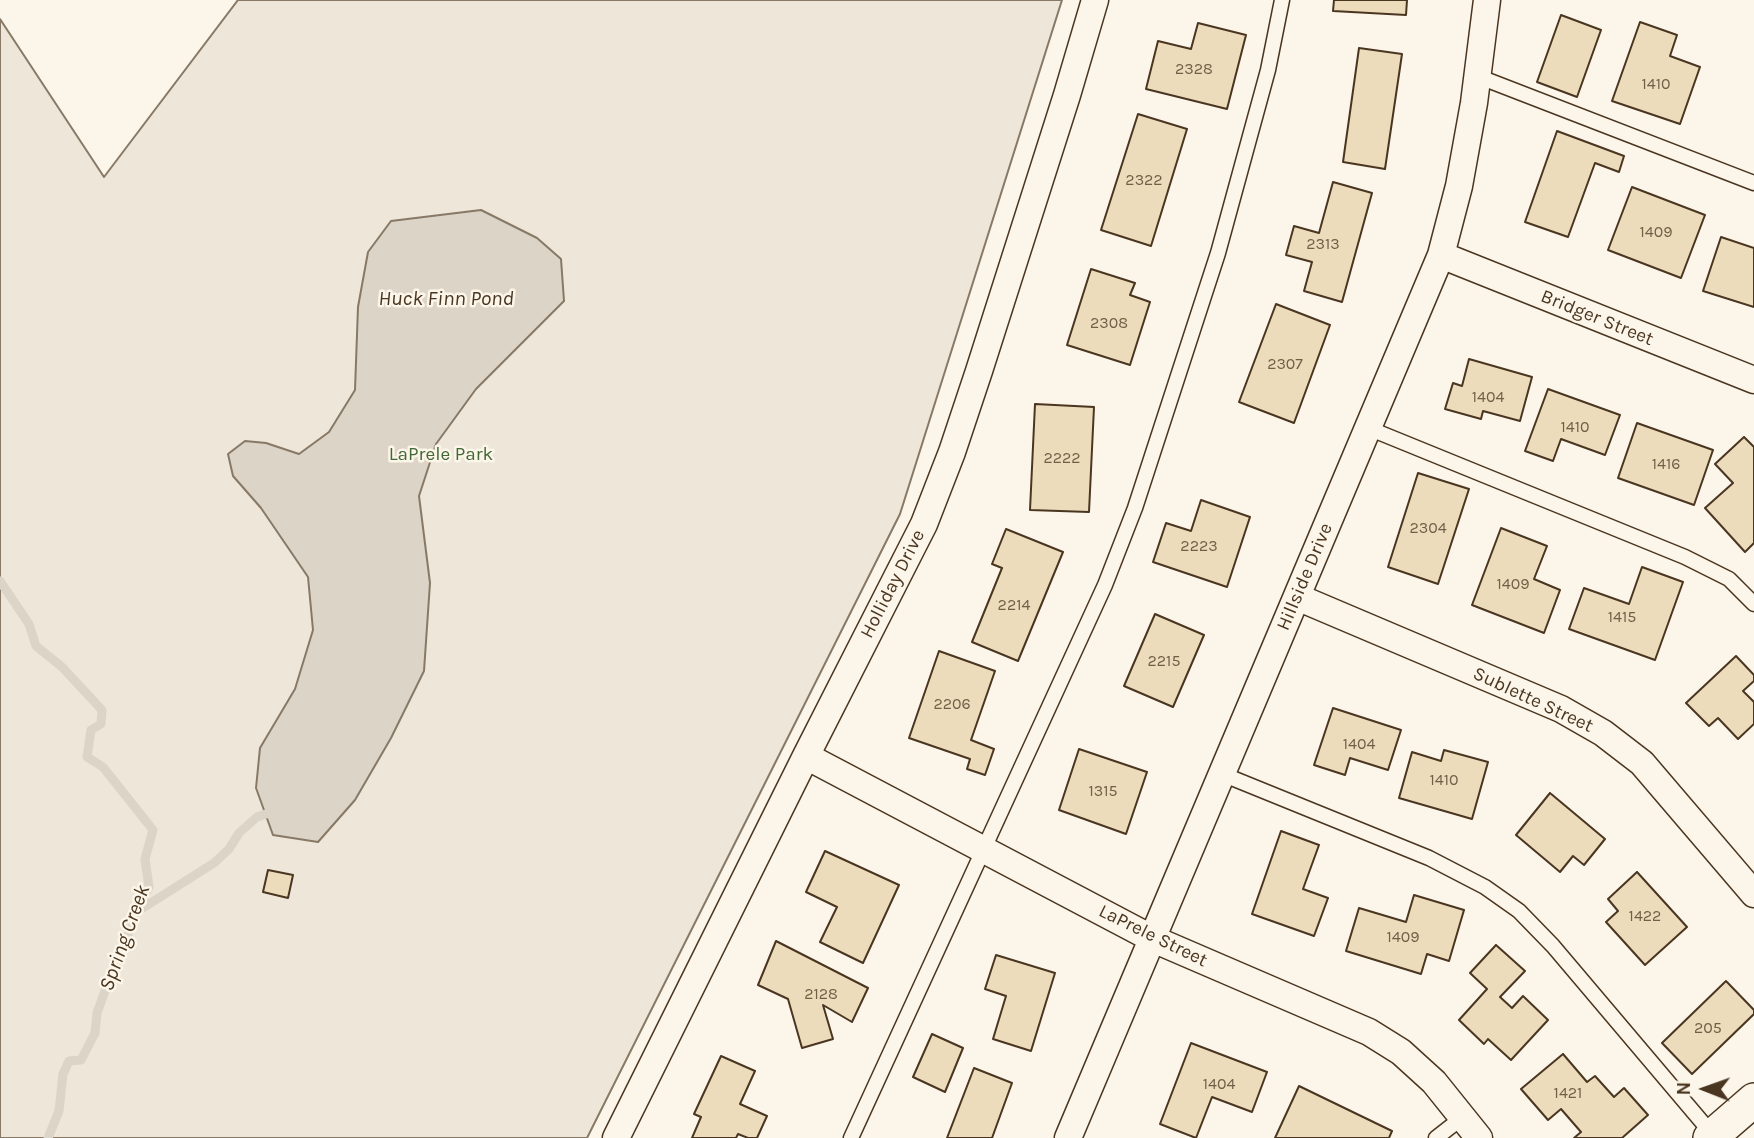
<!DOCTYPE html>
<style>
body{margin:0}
#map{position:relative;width:1754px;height:1138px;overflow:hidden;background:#fbf6e9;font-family:Karla,sans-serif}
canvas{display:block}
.north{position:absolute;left:1670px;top:1054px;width:70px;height:70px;-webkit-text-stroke:5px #fbf6e9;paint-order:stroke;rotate:271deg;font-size:19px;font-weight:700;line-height:28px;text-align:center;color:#4a3520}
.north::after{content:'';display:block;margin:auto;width:24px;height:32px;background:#4a3520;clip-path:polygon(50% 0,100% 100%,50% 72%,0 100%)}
</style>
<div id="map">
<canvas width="1754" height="1138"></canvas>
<div class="north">N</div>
</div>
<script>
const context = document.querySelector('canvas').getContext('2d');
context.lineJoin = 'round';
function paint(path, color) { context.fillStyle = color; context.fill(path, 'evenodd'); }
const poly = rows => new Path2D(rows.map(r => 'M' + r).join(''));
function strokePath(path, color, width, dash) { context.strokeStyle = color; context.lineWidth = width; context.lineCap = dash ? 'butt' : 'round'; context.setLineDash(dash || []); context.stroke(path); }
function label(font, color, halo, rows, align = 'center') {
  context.font = font + ' Karla,sans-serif'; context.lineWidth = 5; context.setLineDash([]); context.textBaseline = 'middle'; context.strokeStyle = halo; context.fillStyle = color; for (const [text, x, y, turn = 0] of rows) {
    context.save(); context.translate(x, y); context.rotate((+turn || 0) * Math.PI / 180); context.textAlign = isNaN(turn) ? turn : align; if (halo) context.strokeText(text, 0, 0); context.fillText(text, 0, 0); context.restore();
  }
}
const green = poly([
 [238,0,1062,0,900,514,587,1138,0,1138,0,19,104,177,238,0]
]);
paint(green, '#ede6d9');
strokePath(green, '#887966', 2);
const water = poly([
 [481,210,537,238,561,259,564,301,476,389,436,444,419,496,430,583,424,671,391,738,355,800,318,842,273,835,256,788,260,748,295,689,313,630,308,577,261,508,233,476,228,454,245,441,266,443,299,454,329,432,355,390,358,307,368,252,391,221,481,210]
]);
paint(water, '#dcd4c6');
strokePath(water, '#887966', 2);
strokePath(poly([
 [0,581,29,624,36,646,62,667,102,710,101,724,91,730,87,757,103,767,153,830,145,859,149,887,129,927,127,945,110,977,97,1013,95,1033,81,1060,69,1061,63,1074,59,1111,48,1138],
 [138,911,214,863,229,849,239,833,257,817,266,814]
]), '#dcd4c6', 9);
const building = poly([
 [1334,0,1407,0,1406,15,1333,11,1334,0],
 [1561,15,1601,30,1577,97,1537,82,1561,15],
 [1640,22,1677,35,1670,56,1700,67,1680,124,1612,101,1640,22],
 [1198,23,1246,35,1227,109,1146,89,1158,41,1191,49,1198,23],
 [1359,48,1402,54,1385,169,1343,162,1359,48],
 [1138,114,1187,129,1151,246,1101,230,1138,114],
 [1557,131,1624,156,1619,172,1595,163,1568,237,1525,222,1557,131],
 [1333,182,1372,193,1342,302,1304,291,1312,262,1286,255,1294,226,1319,233,1333,182],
 [1632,187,1705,215,1681,278,1608,250,1632,187],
 [1721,237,1754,248,1754,307,1703,291,1721,237],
 [1091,269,1135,283,1130,295,1150,302,1130,365,1067,345,1091,269],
 [1276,304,1330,325,1294,423,1239,402,1276,304],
 [1469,359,1532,377,1520,421,1483,411,1481,419,1445,409,1453,383,1462,386,1469,359],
 [1548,389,1620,415,1605,455,1561,439,1553,461,1525,451,1548,389],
 [1035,404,1094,407,1089,512,1030,510,1035,404],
 [1637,423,1713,450,1694,505,1618,478,1637,423],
 [1744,437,1754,447,1754,543,1745,552,1705,508,1733,483,1715,464,1744,437],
 [1418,473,1469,489,1438,584,1388,567,1418,473],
 [1201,500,1250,517,1227,587,1153,562,1166,523,1191,531,1201,500],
 [1501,528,1547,546,1534,579,1560,590,1544,633,1472,605,1501,528],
 [1006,529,1063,552,1018,661,972,642,1002,568,992,564,1006,529],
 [1642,567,1683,582,1655,660,1569,629,1584,588,1629,604,1642,567],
 [1155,614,1204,635,1173,707,1124,686,1155,614],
 [939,651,995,671,971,740,994,749,985,775,967,769,970,759,909,738,939,651],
 [1736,656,1754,675,1754,681,1743,691,1754,702,1754,724,1738,739,1718,718,1709,726,1686,703,1736,656],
 [1333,708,1401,730,1388,770,1350,758,1345,775,1314,765,1333,708],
 [1079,749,1147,772,1126,834,1059,810,1079,749],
 [1444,750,1488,762,1472,819,1399,798,1412,752,1441,761,1444,750],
 [1550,793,1605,839,1584,865,1573,856,1560,872,1516,835,1550,793],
 [1281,831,1319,845,1303,889,1328,898,1314,936,1252,914,1281,831],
 [825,851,899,885,863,963,820,942,837,907,806,892,825,851],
 [268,870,293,875,288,898,263,892,268,870],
 [1637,872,1687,927,1645,965,1606,922,1618,911,1608,899,1637,872],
 [1414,895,1464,910,1449,961,1427,954,1421,974,1346,951,1359,908,1406,922,1414,895],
 [776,941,868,988,852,1022,823,1005,833,1039,802,1048,788,999,758,985,776,941],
 [1496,945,1525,971,1500,997,1512,1008,1523,996,1548,1020,1511,1060,1488,1039,1484,1044,1459,1020,1487,989,1470,973,1496,945],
 [996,955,1055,973,1031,1051,993,1039,1006,996,985,989,996,955],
 [1726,981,1754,1010,1754,1014,1692,1074,1662,1043,1726,981],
 [932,1034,963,1048,945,1092,913,1077,932,1034],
 [1191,1043,1267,1072,1252,1112,1212,1097,1196,1138,1160,1124,1191,1043],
 [1563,1054,1587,1082,1595,1076,1614,1097,1624,1088,1648,1115,1622,1138,1574,1138,1581,1132,1561,1109,1548,1120,1521,1089,1563,1054],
 [721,1056,755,1071,740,1104,767,1116,757,1138,748,1138,738,1134,736,1138,692,1138,701,1117,694,1114,721,1056],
 [974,1068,1012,1083,992,1138,947,1138,974,1068],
 [1299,1086,1392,1131,1389,1138,1275,1138,1299,1086]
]);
paint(building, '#ecdcbc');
strokePath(building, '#4a3520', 2);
const service = poly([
 [1477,76,1754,183],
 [1368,428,1685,557,1729,579,1754,604],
 [1222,774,1429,858,1485,887,1519,911,1553,946,1713,1135],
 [851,1138,1105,585,1135,508,1218,253,1268,70,1282,0],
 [1436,1138,1463,1117]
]);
const minor = poly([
 [1441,255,1754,380],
 [1297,597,1561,709,1603,733,1642,763,1754,894],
 [806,756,1153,939,1369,1032,1401,1052,1434,1082,1479,1138],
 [616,1138,806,756,924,524,952,452,979,371,1067,95,1095,0],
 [1068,1138,1441,255,1459,186,1474,103,1487,0]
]);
const tertiary = poly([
 [1710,1138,1754,1100]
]);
strokePath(service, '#4a3520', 17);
strokePath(minor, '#4a3520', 29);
strokePath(tertiary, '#4a3520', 36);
strokePath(service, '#fbf6e9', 14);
strokePath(minor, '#fbf6e9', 26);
strokePath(tertiary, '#fbf6e9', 33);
label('16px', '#725f47', null, [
 ["2328",1194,69],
 ["1410",1656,84],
 ["2322",1144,180],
 ["1409",1656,232],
 ["2313",1323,244],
 ["2308",1109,323],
 ["2307",1285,364],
 ["1404",1488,397],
 ["1410",1575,427],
 ["2222",1062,458],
 ["1416",1666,464],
 ["2304",1428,528],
 ["2223",1199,546],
 ["1409",1513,584],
 ["2214",1014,605],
 ["1415",1622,617],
 ["2215",1164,661],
 ["2206",952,704],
 ["1404",1359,744],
 ["1410",1444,780],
 ["1315",1103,791],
 ["1422",1645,916],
 ["1409",1403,937],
 ["2128",821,994],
 ["205",1708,1028],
 ["1404",1219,1084],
 ["1421",1568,1093]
]);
label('19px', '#4a3520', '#fbf6e9', [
 ["Bridger Street",1597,318,22],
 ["Hillside Drive",1305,577,-67],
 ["Holliday Drive",893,584,-63],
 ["Sublette Street",1533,700,25],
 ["LaPrele Street",1153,936,26]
]);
label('19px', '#436837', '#fbf6e9', [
 ["LaPrele Park",441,455]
]);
label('italic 21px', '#4a3520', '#fbf6e9', [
 ["Huck Finn Pond",446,299],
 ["Spring Creek",125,938,-70]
]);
</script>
